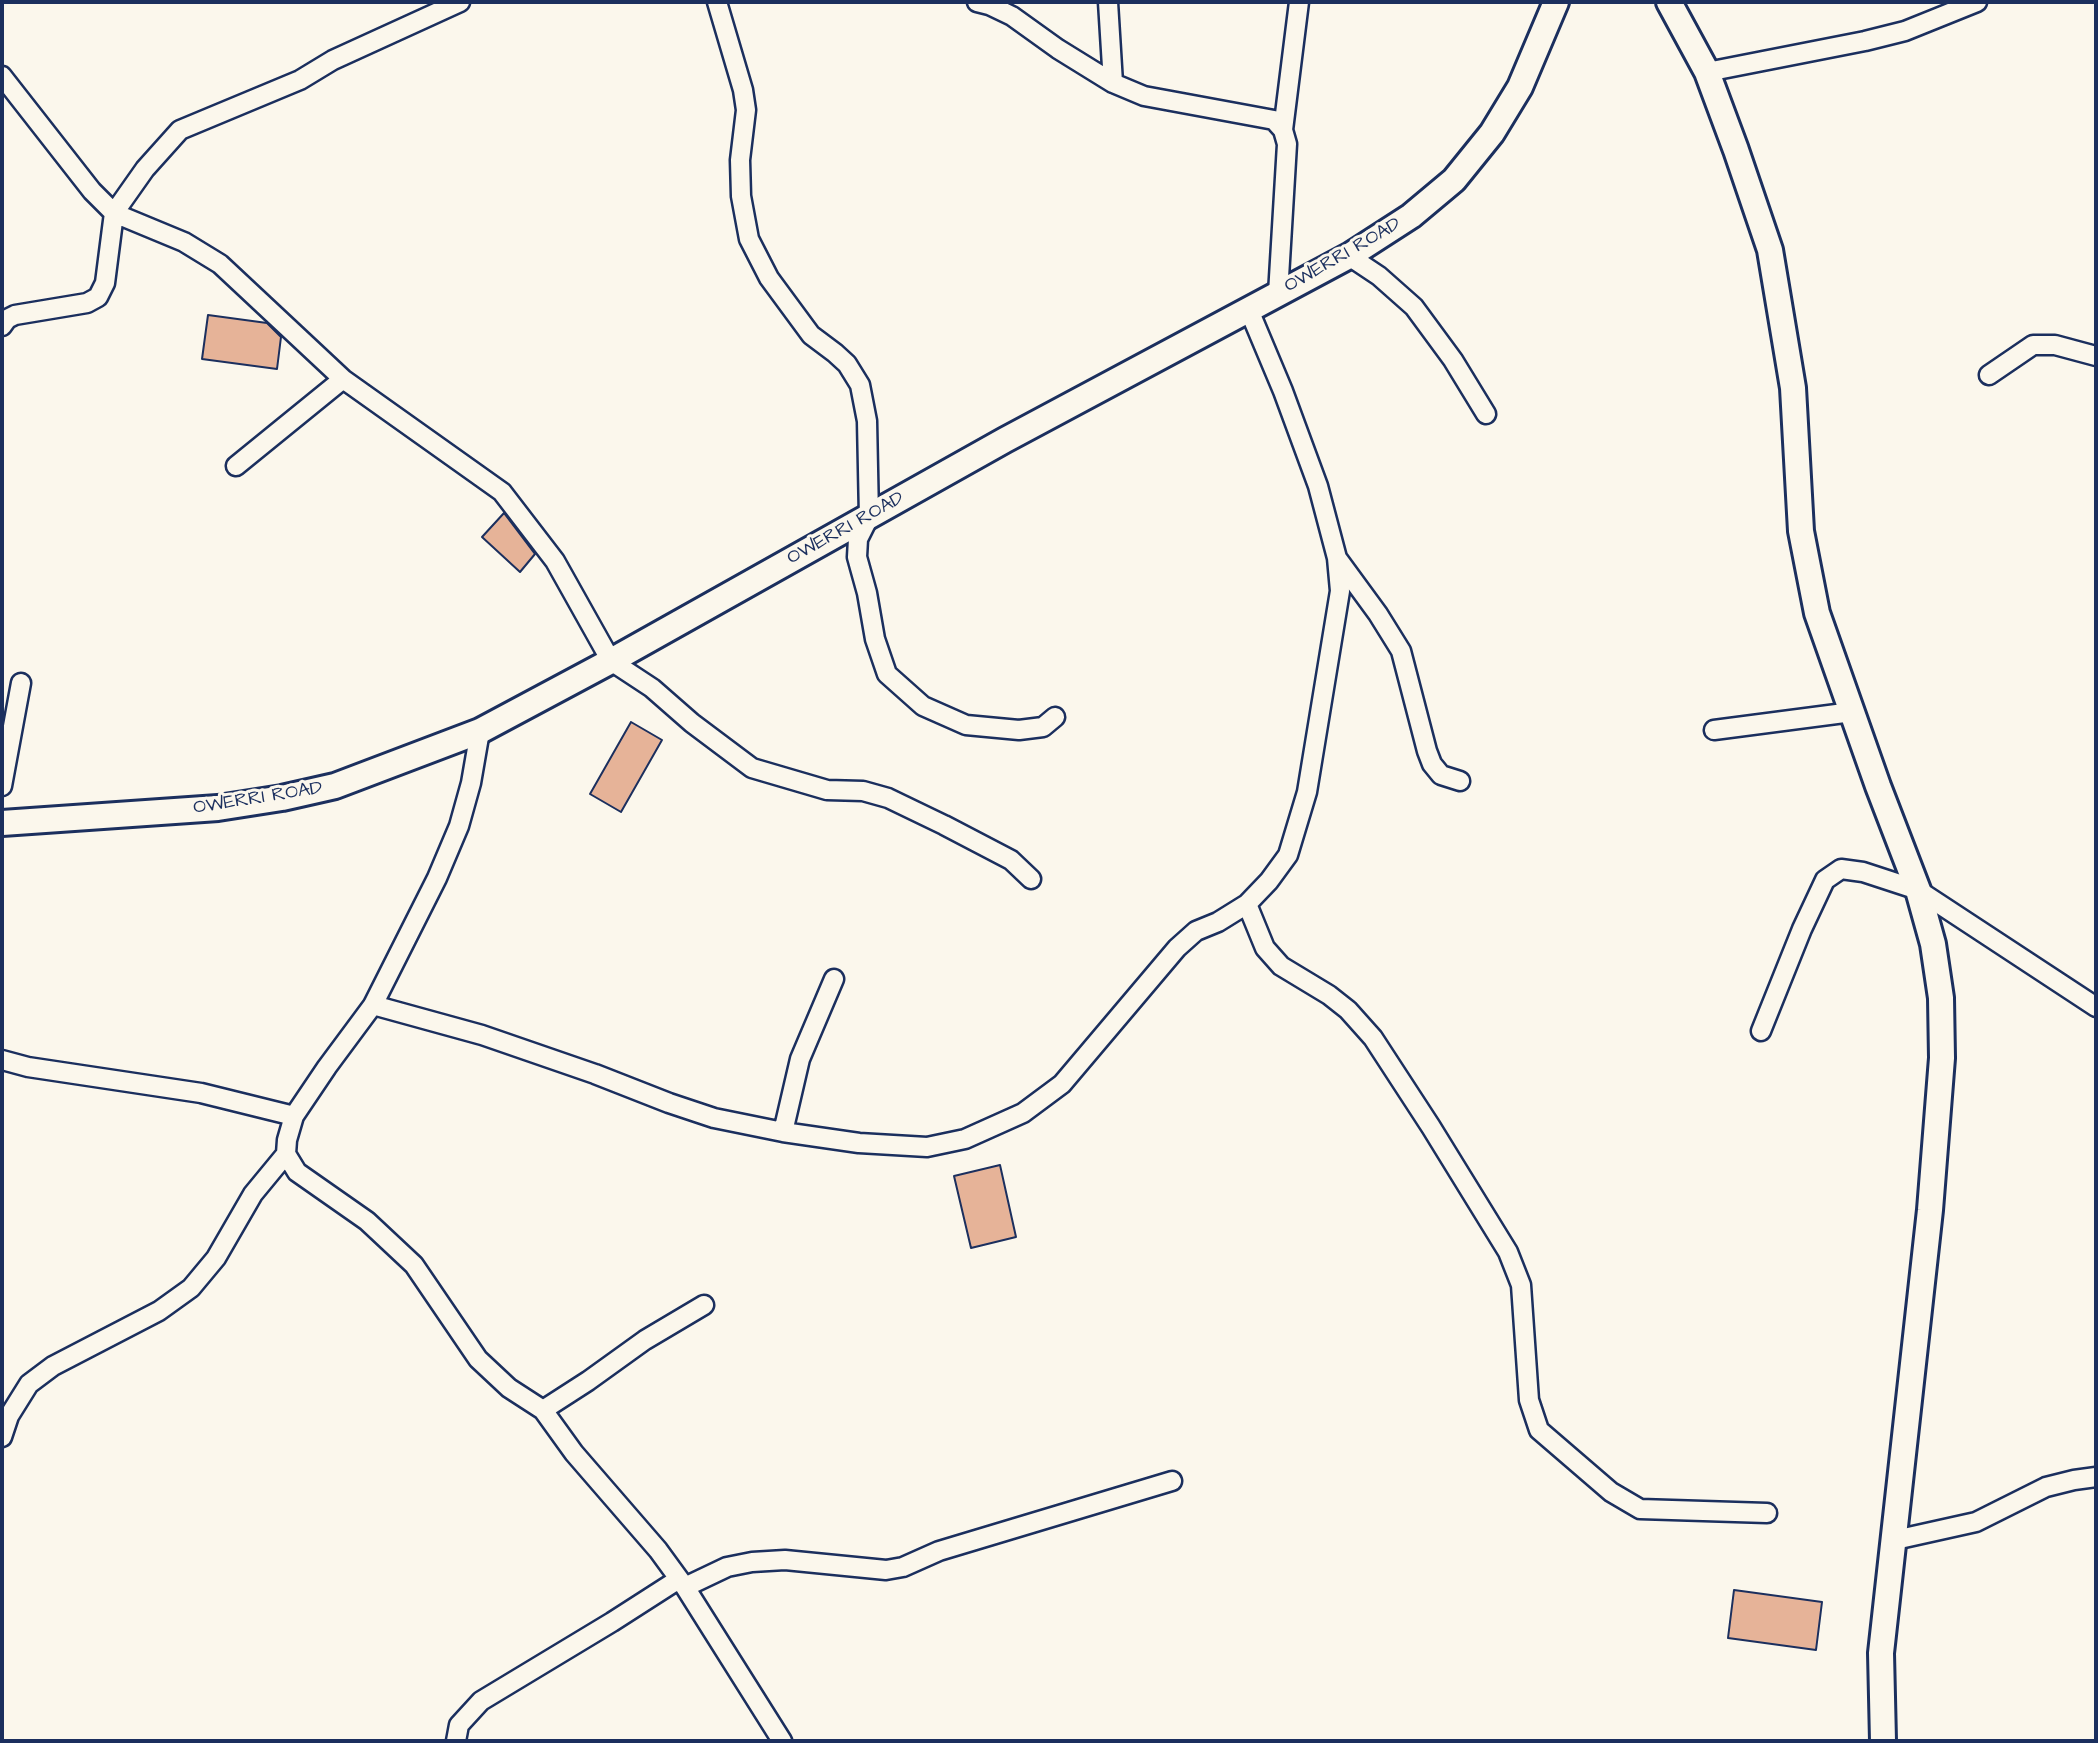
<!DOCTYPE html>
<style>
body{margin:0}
#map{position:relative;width:2098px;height:1743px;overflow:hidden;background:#fbf7ec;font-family:"Architects Daughter",sans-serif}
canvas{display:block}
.frame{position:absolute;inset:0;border:4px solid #1b2f5e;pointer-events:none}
</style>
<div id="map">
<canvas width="2098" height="1743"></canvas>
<div class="frame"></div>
</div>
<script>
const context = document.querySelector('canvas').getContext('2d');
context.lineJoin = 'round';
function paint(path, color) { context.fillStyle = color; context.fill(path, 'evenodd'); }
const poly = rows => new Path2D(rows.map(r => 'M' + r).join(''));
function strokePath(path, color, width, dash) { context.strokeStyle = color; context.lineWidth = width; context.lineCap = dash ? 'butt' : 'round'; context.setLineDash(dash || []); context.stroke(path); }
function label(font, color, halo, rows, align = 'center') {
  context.font = font + ' "Architects Daughter",sans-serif'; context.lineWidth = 6; context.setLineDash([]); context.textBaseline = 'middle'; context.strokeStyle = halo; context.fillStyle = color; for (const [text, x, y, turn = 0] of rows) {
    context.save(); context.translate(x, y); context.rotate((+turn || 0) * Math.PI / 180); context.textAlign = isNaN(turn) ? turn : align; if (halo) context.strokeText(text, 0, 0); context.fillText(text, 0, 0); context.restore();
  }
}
const building = poly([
 [208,315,267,323,281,337,277,369,202,359,208,315],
 [504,513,535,554,520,572,482,537,504,513],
 [631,722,662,740,621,812,590,794,631,722],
 [1000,1165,1016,1237,971,1248,954,1176,1000,1165],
 [1734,1590,1822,1602,1816,1650,1728,1638,1734,1590]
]);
paint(building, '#e6b398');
strokePath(building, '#1b2f5e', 2);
const street = poly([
 [717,2,743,90,746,110,740,160,741,196,749,239,769,278,811,335,835,353,847,364,860,385,867,421,869,517,858,539,857,557,867,593,875,639,887,674,923,706,966,725,1019,730,1043,727,1055,717],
 [977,2,989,5,1012,16,1058,49,1113,83,1144,96,1274,120,1283,130,1287,144,1278,294],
 [1108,2,1113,83],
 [1707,72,1865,41,1905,31,1977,2],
 [2,76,92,191,114,213,184,242,220,264,343,379,502,492,555,561,611,661,652,688,692,723,752,768,827,790,863,791,888,798,944,825,1011,860,1031,879],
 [1283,130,1299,2],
 [1349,256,1379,276,1414,307,1453,360,1486,414],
 [2,326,7,319,15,315,87,303,98,297,105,283,114,213,145,169,180,130,300,80,333,60,460,2],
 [1989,375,2033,345,2055,345,2096,356],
 [236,466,343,379],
 [1337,558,1378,614,1401,651,1427,751,1432,764,1441,775,1460,781],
 [1714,730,1852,712],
 [2,786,21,683],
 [1247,904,1265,948,1281,966,1329,995,1348,1010,1373,1038,1431,1127,1508,1252,1521,1285,1529,1400,1539,1430,1611,1492,1640,1509,1767,1513],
 [373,1005,482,1035,595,1074,669,1103,714,1118,783,1132,859,1143,927,1147,965,1139,1023,1113,1062,1084,1177,948,1196,931,1218,922,1247,904,1269,881,1288,855,1307,792,1340,591,1337,558,1318,486,1283,391,1249,310],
 [1761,1031,1802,929,1825,880,1841,869,1863,872,1918,890,2096,1007],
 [2,1060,28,1067,201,1093,294,1116,327,1067,373,1005,437,878,459,826,471,783,480,731],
 [294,1116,287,1140,286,1154,297,1172,367,1221,414,1265,478,1359,509,1388,543,1410,574,1453,658,1550,685,1587,782,1741],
 [783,1132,800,1059,834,979],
 [543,1410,588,1381,645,1340,704,1305],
 [2,1437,9,1416,29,1384,53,1366,159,1311,191,1288,216,1258,253,1194,286,1154],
 [1895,1540,1976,1522,2046,1487,2074,1480,2096,1477],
 [685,1587,727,1567,752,1562,785,1560,886,1570,903,1567,939,1551,1172,1481],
 [456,1741,459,1725,481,1701,612,1622,679,1579]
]);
const secondary = poly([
 [1669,2,1707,72,1736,150,1770,250,1793,388,1801,531,1817,613,1878,786,1918,890,1933,944,1941,998,1942,1058,1930,1210,1881,1653,1883,1741],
 [2,823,218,808,282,798,335,786,480,731,611,661,1005,440,1349,256,1411,216,1454,180,1492,133,1520,87,1556,2]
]);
strokePath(street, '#1b2f5e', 23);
strokePath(secondary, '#1b2f5e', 30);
strokePath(street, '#fbf7ec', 18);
strokePath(secondary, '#fbf7ec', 24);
label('19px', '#1b2f5e', '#fbf7ec', [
 ["OWERRI ROAD",1343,256,-30],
 ["OWERRI ROAD",846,529,-29],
 ["OWERRI ROAD",258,799,-9]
]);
</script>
